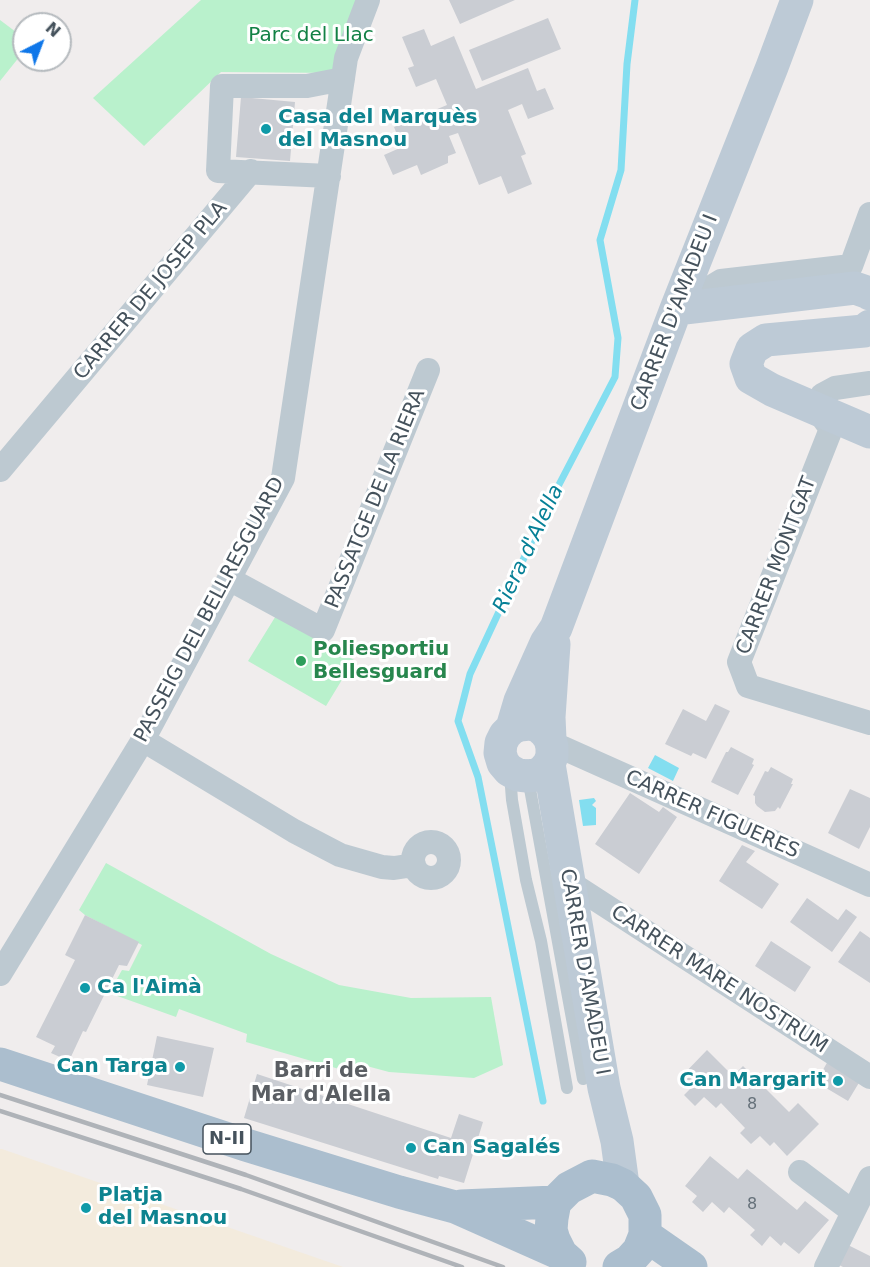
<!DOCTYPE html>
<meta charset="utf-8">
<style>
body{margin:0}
#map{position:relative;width:870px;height:1267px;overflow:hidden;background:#f0eded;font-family:"DejaVu Sans",sans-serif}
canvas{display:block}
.north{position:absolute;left:12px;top:12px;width:60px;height:60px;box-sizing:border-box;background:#fff;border:2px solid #b5babe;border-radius:50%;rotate:42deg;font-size:16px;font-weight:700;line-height:24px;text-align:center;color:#45525c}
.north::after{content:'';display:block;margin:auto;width:21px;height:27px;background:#0f77e9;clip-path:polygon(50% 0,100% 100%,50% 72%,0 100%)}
</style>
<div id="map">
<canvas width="870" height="1267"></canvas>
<div class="north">N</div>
</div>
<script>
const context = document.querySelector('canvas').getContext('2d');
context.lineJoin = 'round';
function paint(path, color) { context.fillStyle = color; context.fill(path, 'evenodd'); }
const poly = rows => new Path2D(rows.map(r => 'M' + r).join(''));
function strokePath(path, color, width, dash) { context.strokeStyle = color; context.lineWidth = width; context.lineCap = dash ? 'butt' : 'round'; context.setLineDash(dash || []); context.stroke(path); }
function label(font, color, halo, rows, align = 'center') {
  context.font = font + ' "DejaVu Sans",sans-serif'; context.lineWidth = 6; context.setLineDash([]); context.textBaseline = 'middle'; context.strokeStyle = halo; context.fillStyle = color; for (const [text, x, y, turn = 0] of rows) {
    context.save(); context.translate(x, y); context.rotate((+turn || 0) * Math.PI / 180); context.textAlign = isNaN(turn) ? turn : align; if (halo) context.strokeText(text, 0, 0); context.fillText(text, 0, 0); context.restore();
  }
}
paint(poly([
 [201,0,360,0,338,73,221,72,144,146,93,98],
 [0,20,24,38,24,51,0,81],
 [277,614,354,660,326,706,248,661],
 [106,863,271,954,339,985,411,998,491,997,503,1065,474,1078,389,1072,363,1065,346,1071,246,1042,247,1034,179,1009,176,1017,109,993,122,970,129,971,142,945,85,915,79,910]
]), '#b9f1cc');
paint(poly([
 [0,1149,2,1149,343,1267,0,1267]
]), '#f3ebdd');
paint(poly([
 [655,755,679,768,673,781,648,768],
 [594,798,596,801,592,805,596,808,596,825,583,826,579,800]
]), '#83def0');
strokePath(poly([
 [543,1101,478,777,458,721,470,674,551,500,615,377,618,338,600,240,621,170,627,64,635,0]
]), '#83def0', 7);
paint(poly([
 [449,0,515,0,460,24],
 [548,18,561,49,482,81,469,50],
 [424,29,431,46,454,36,476,89,528,68,537,91,545,88,554,109,528,119,522,104,508,110,526,154,521,156,532,184,508,194,501,176,479,185,458,133,449,136,456,153,448,156,448,163,421,175,417,165,393,175,384,155,402,147,394,127,447,105,436,79,416,87,408,68,414,66,402,37],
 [241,97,295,102,290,161,236,157],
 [715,704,730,711,706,759,693,753,691,756,665,744,683,709,706,721],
 [731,747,754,759,752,764,754,765,738,795,711,782,726,752,728,752],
 [771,767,793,779,791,784,793,784,780,809,778,807,775,811,765,812,757,806,755,803,755,796,753,795,765,771,768,772],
 [850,789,870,798,870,827,859,849,828,833],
 [630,793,659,812,663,807,677,817,639,874,595,844],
 [742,845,755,851,746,862,779,884,762,909,719,881],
 [807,898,838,920,846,909,857,917,832,952,790,922],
 [85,915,139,942,127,966,119,965,86,1032,83,1031,69,1061,51,1053,55,1046,36,1037,75,960,65,955],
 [860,931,870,938,870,983,838,962],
 [771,941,811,967,795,992,755,966],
 [157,1036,214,1048,203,1097,147,1085],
 [707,1050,733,1076,743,1066,789,1112,798,1103,819,1124,787,1156,774,1142,770,1146,760,1136,751,1144,740,1133,745,1128,721,1103,716,1108,704,1097,695,1106,684,1095,690,1089,679,1079],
 [828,1061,860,1081,848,1101,816,1082],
 [257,1074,451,1138,459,1114,483,1122,464,1183,439,1176,438,1179,244,1118],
 [710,1156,738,1179,747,1169,797,1210,805,1201,829,1220,799,1254,784,1242,781,1246,770,1236,762,1246,750,1235,755,1230,729,1207,724,1213,712,1202,703,1212,692,1202,697,1196,685,1186],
 [848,1245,870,1256,870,1267,843,1267,839,1265]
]), '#cacdd3');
strokePath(poly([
 [510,774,512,800,526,880,541,941,567,1088],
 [528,778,583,1079]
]), '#bdc9d1', 12);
strokePath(poly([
 [329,176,218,171,222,86,307,86,343,79],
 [680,306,721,281,851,266,870,214],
 [870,383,835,388,822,395,816,408,831,429,739,662,748,686,870,723],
 [0,470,251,171],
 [229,579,323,630,428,370],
 [143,740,294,831,340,855,382,867,394,868,414,865],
 [552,747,563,748,870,885],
 '413 860a18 18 0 1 1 36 0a18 18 0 1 1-36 0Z',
 [569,882,870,1077],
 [0,974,143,740,283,478,346,58,368,0],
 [800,1172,853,1212],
 [826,1267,870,1178]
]), '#bdc9d1', 24);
strokePath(poly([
 [676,309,855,288,869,293,870,294],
 [870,326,864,331,766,340,752,349,746,364,751,378,772,390,870,432],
 [512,728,520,701,546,643,556,628,676,309,772,67,797,0],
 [550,739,545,732,538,726,529,724,520,725,512,728,505,735,501,743,500,753,503,763,509,770,518,775,527,776,536,775,543,771,549,764,552,756,552,747,550,739,549,717,554,644],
 [549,764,604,1088,617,1141,623,1185]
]), '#bdcad6', 33);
strokePath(poly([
 [0,1064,246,1145,399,1192,455,1207,561,1254],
 [461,1206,555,1202],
 [645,1235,691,1267],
 [570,1262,561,1254,554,1240,551,1230,552,1218,555,1202,569,1188,592,1176,612,1180,623,1185,636,1197,645,1215,645,1235,639,1250,629,1261,619,1267]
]), '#abbece', 33);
strokePath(poly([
 [0,1095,246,1175,503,1267],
 [0,1111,241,1189,462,1267]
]), '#afb3b8', 4.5);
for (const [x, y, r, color] of [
 [266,129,6,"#0f9aa8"],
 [301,661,6,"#2e9e5b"],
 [85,988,6,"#0f9aa8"],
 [180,1067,6,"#0f9aa8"],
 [838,1081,6,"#0f9aa8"],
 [411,1148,6,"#0f9aa8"],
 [86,1208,6,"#0f9aa8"]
]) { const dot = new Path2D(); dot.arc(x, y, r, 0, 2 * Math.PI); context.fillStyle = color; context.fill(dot); strokePath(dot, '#fff', 2); }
label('16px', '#66717a', null, [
 ["8",752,1105],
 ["8",752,1205]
]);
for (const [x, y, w] of [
 [227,1139,48]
]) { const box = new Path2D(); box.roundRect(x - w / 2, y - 15, w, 30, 4.5); context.fillStyle = '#fff'; context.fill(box); strokePath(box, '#45525c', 1.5); }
label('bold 18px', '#45525c', null, [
 ["N-II",227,1139]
]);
label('20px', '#128145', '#fff', [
 ["Parc del Llac",311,36]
]);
label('bold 20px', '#0d838f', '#fff', [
 ["Casa del Marquès",278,118],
 ["del Masnou",278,141],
 ["Ca l'Aimà",97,988],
 ["Can Targa",168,1067,"right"],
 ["Can Margarit",826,1081,"right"],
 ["Can Sagalés",423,1148],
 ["Platja",98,1196],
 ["del Masnou",98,1219]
], 'left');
label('20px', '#45525c', '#fff', [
 ["CARRER DE JOSEP PLA",151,291,-50],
 ["CARRER D'AMADEU I",675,313,-69],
 ["PASSATGE DE LA RIERA",376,499,-68],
 ["CARRER MONTGAT",777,566,-69],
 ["PASSEIG DEL BELLRESGUARD",210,610,-62],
 ["CARRER FIGUERES",712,815,24],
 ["CARRER D'AMADEU I",584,972,80],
 ["CARRER MARE NOSTRUM",719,980,33]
]);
label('bold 20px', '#27864d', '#fff', [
 ["Poliesportiu",313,650],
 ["Bellesguard",313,673]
], 'left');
label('italic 21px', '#068097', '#fff', [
 ["Riera d'Alella",529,549,-65]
]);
label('bold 21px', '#5a5e63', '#fff', [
 ["Barri de",321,1072],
 ["Mar d'Alella",321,1096]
]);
</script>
